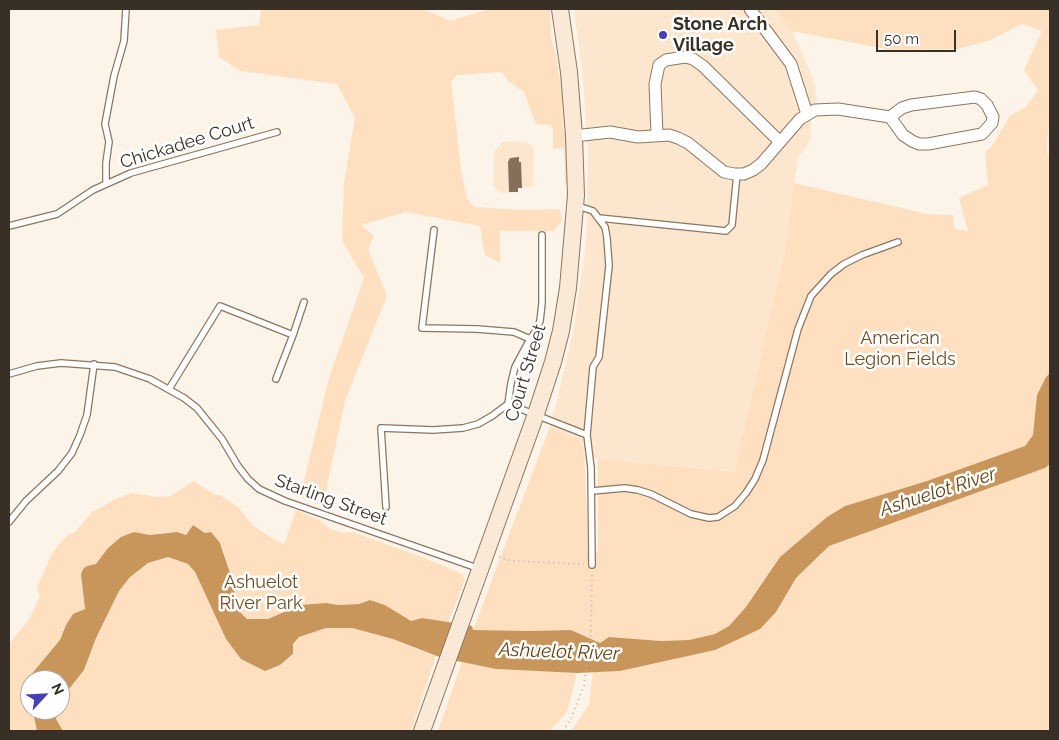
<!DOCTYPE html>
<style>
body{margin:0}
#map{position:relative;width:1059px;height:740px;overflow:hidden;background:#fcf3e9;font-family:Raleway,sans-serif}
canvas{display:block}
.frame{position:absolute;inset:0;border:10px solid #383026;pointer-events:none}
.north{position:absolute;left:20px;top:670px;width:50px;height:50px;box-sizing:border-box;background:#fff;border:1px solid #afaca8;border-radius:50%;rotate:65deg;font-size:14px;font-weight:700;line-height:20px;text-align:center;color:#383026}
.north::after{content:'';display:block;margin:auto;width:18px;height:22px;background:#473fb5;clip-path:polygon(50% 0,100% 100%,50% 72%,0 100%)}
.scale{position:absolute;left:876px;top:30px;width:80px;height:22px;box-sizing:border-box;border:2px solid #383026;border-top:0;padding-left:6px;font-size:15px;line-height:18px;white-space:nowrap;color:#383026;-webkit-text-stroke:4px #fff;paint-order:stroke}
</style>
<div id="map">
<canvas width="1059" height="740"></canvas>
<div class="frame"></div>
<div class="north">N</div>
<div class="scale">50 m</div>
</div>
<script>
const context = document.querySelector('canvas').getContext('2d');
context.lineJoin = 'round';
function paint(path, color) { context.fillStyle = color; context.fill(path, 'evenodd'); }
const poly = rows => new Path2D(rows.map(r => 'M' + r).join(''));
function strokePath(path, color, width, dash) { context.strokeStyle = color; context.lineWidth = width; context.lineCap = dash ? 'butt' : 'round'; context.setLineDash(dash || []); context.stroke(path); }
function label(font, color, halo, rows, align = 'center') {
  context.font = font + ' Raleway,sans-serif'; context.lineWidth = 5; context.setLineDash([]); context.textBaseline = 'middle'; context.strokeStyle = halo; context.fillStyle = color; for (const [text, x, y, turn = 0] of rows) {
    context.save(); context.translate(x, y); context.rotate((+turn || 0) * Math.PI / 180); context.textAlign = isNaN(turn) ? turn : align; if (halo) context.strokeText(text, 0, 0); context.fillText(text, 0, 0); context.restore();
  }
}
paint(poly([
 [574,9,776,9,777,12,792,31,812,75,817,99,811,120,810,141,798,158,784,256,734,472,598,459,584,451,578,439,549,429,556,404,573,333,586,246,588,152,583,79],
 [511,141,526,142,534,147,533,187,518,188,518,192,504,193,498,191,493,185,494,152,502,143]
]), '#fce6cd');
paint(poly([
 [261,9,422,9,451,21,489,9,550,9,551,38,556,55,562,95,563,126,564,133,567,136,568,182,565,185,564,147,553,149,553,129,550,125,536,124,524,92,508,81,502,72,457,75,451,82,461,169,467,198,474,207,525,210,560,209,562,221,554,231,500,231,500,263,485,255,480,226,406,212,361,225,374,236,368,249,387,296,345,401,323,505,300,497,329,378,364,278,342,241,344,183,355,118,337,84,240,71,219,57,216,30,259,25],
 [776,9,1050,9,1050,124,1048,128,1047,152,1050,160,1050,373,1046,377,1037,395,1033,435,1025,446,927,481,845,506,827,517,780,557,746,607,729,626,715,634,689,640,661,641,609,637,600,643,571,630,530,631,473,630,549,429,578,439,584,451,587,516,587,552,598,552,598,459,734,472,784,256,794,183,927,214,953,215,955,229,968,231,959,198,988,185,985,152,992,146,1010,116,1026,107,1038,90,1024,70,1042,31,1022,24,988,41,958,49,891,50,792,31,777,12],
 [1050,464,1050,731,571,731,589,705,593,672,620,671,715,650,776,612,796,578,829,546,1045,468],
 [194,481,215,495,221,495,224,498,225,498,239,508,253,526,284,545,296,510,319,520,330,529,343,533,353,532,427,559,462,574,465,579,448,623,422,618,411,621,385,605,370,600,359,604,338,605,326,603,300,605,268,619,247,619,238,610,232,579,222,547,211,532,205,533,193,525,186,535,177,532,162,533,115,543,108,548,96,564,87,566,83,569,81,574,85,609,73,614,66,625,60,640,29,677,27,708,34,717,37,731,9,731,9,644,30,618,40,596,37,587,51,556,59,544,69,534,75,532,92,512,116,499,131,493,157,497,171,496],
 [168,557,188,564,195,572,226,639,280,665,293,655,293,644,299,637,326,628,352,628,393,639,436,656,411,731,63,731,56,719,61,701,69,689,84,670,96,638,119,591,130,577,148,563],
 [462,662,496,669,577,673,567,712,550,731,438,731]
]), '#fee0c0');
paint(poly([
 [1050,373,1050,464,1045,468,829,546,796,578,776,612,760,629,715,650,620,671,577,673,496,669,442,658,393,639,352,628,326,628,299,637,293,644,293,654,280,665,265,671,241,659,226,639,195,572,188,564,168,557,148,563,130,577,119,591,96,638,84,670,69,689,60,706,60,680,30,680,30,710,59,710,56,719,63,731,37,731,34,717,27,708,25,693,29,677,60,640,66,625,73,614,85,609,81,574,83,569,87,566,96,564,108,548,121,537,134,532,150,535,177,532,186,535,193,525,205,533,211,532,220,543,232,579,238,610,247,619,268,619,300,605,326,603,338,605,359,604,370,600,385,605,411,621,422,618,467,625,472,626,473,630,530,631,571,630,600,643,609,637,661,641,689,640,715,634,729,626,746,607,780,557,827,517,845,506,927,481,1025,446,1033,435,1037,395,1046,377]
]), '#c8955a');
paint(poly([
 [519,157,519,162,521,162,522,188,518,188,518,192,509,192,508,162,510,158]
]), '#84705a');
const service = poly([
 [106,184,106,163,109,142,105,124,114,76,124,41,126,9],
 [578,206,593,211,605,227,607,238,609,266,599,357,593,367,587,435,591,468,592,565],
 [599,218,726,231,732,225,737,174],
 [9,226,57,214,93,190,131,173,277,132],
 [293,335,304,302],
 [530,339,536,331,540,321,542,303,542,235],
 [9,374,37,366,61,363,115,367,150,379,184,398,197,408,222,439,238,466,248,479,259,489,285,501,480,569],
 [169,389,220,306,293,335,276,379],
 [508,404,587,435],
 [592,491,625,488,638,490,651,494,691,514,709,518,718,517,735,506,746,493,755,479,763,460,798,329,811,296,831,274,844,264,862,255,898,242],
 [386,507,381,428,433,430,463,428,478,424,492,416,508,404,511,383,515,367,530,339,514,332,477,329,422,328,434,230],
 [9,522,26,501,58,471,72,453,80,435,87,415,94,364]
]);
const minor = poly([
 [750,9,791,64,807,114],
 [657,135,655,84,659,65,666,60,685,57,693,59,703,66,780,142],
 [574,136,610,132,638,137,669,135,678,138,688,143,724,172,734,174,744,174,753,170,761,164,800,119,815,110,838,109,890,117,902,108,911,105,975,97,981,99,987,105,993,117,992,123,982,134,928,144,919,144,912,141,903,135,890,117]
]);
const secondary = poly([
 [422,731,536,414,553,362,561,331,568,288,576,195,574,136,569,72,560,9]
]);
strokePath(service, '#8b7660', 8);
strokePath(minor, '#8b7660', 13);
strokePath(secondary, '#8b7660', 18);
strokePath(poly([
 [499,557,512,561,584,564],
 [563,731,571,719,584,685,591,630,592,574]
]), '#c0b8ae', 2, [1, 4]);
strokePath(service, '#fff', 5.5);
strokePath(minor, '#fff', 11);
strokePath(secondary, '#f9e9d6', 16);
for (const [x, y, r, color] of [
 [663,35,5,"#473fb5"]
]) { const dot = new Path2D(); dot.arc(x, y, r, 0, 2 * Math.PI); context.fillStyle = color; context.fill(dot); strokePath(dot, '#fff', 2); }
label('bold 18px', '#383026', '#fff', [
 ["Stone Arch",673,25],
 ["Village",673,46]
], 'left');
label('18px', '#383026', '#fff', [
 ["Chickadee Court",187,143,-17],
 ["Court Street",526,373,-73],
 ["Starling Street",331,500,20]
]);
label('18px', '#6f4b1f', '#fff', [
 ["American",900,339],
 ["Legion Fields",900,360],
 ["Ashuelot",261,583],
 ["River Park",261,604]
]);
label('italic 19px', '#644112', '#fff', [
 ["Ashuelot River",938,492,-18],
 ["Ashuelot River",559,652,2]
]);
</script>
